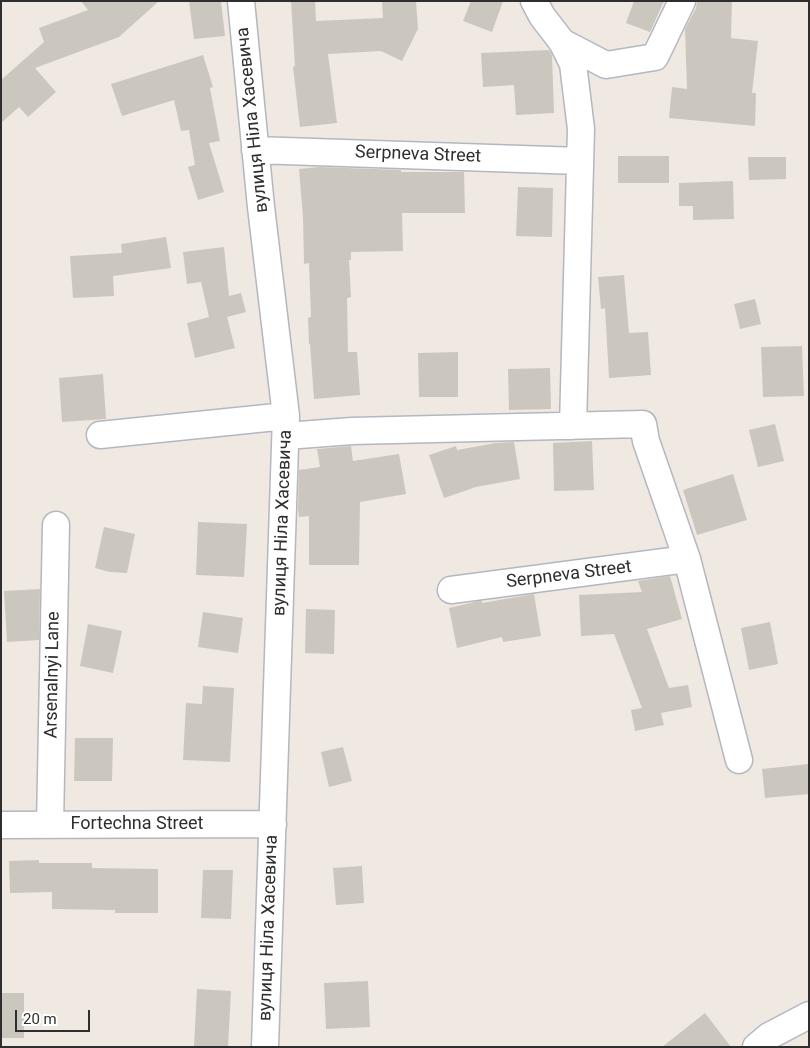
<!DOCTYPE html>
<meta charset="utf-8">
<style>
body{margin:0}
#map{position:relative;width:810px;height:1048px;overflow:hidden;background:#efe9e1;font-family:Roboto,sans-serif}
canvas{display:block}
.frame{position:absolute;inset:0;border:2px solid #2e2e2e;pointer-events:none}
.scale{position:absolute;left:15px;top:1010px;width:75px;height:22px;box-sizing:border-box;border:2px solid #2e2e2e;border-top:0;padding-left:6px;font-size:15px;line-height:18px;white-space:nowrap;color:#2e2e2e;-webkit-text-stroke:4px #fff;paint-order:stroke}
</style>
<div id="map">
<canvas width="810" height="1048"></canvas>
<div class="frame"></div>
<div class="scale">20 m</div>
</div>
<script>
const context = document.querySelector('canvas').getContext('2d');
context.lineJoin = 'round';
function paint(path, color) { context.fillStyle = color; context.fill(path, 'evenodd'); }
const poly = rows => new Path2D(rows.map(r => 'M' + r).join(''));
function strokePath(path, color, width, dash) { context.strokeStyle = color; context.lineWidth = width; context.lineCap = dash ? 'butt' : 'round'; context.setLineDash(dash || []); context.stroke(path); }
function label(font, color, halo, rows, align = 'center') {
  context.font = font + ' Roboto,sans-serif'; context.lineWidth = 5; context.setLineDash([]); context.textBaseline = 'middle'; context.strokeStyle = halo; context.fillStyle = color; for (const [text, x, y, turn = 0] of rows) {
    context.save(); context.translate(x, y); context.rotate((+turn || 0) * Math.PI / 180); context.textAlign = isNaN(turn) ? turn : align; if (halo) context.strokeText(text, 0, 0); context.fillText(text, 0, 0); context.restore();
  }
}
paint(poly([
 [81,1,159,1,119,37,35,68,56,92,28,117,19,107,1,123,1,80,44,42,39,28,88,10],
 [189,1,221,1,225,36,194,39],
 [291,1,315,1,316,21,383,18,382,1,416,1,418,29,402,61,381,51,328,54,337,123,300,127,293,67,295,66],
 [471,1,503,1,492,32,463,21],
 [634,1,664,1,650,32,626,23],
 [697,1,732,1,731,38,758,41,752,93,756,93,755,126,669,118,672,87,687,89,685,29,696,8],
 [549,50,552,55,554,113,516,115,514,85,483,87,481,53],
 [203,55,213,87,210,88,220,141,209,143,224,192,198,200,188,167,195,165,189,130,181,131,174,100,122,116,111,84],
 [618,156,669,156,669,183,618,183],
 [748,157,786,157,786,179,749,180],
 [319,167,401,170,401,172,464,172,465,213,402,213,403,251,351,252,351,260,349,260,351,297,347,298,348,352,357,352,360,395,314,399,310,344,309,344,308,318,311,317,309,263,304,264,303,217,299,169],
 [733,181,734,219,693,220,693,206,679,206,679,183],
 [518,187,553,188,552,237,516,236],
 [166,237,171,268,113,276,114,296,73,298,70,256,122,253,121,244],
 [224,247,229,296,241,293,246,312,227,317,235,348,195,358,187,323,209,317,201,282,187,284,183,252],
 [624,275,629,333,648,332,651,375,609,378,605,308,601,309,598,277],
 [755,299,761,324,740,329,734,304],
 [802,346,804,396,763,397,761,347],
 [458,352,458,397,419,397,418,353],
 [550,368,551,409,509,410,508,369],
 [103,374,106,419,62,422,59,378],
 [775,424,784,461,758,467,749,430],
 [592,441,594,490,554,491,553,443],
 [514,442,520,479,476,487,444,498,429,455,456,446,457,450,496,443],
 [351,446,353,461,399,454,406,494,360,502,359,565,309,565,309,516,299,517,298,509,299,470,320,467,317,449],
 [733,474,747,520,697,535,683,490],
 [198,522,247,524,244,577,196,575],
 [104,527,135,534,127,573,110,572,95,568],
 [670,576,682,619,647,629,669,688,688,685,692,707,661,713,664,725,635,731,631,710,642,708,614,634,581,636,579,595,642,592,638,581],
 [40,589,39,640,7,642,4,591],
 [534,594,541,636,503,642,502,637,457,648,449,608,479,601,482,601,482,603],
 [306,609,335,610,334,654,305,653],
 [203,612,243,618,238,653,198,647],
 [770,622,778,664,749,670,741,628],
 [88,624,122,631,113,673,80,666],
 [203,686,234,688,230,762,183,760,186,703,202,704],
 [75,738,113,738,112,781,74,781],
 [343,747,352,781,329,787,321,752],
 [809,764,809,794,765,798,762,769],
 [39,860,39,863,92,863,92,868,158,869,158,913,115,913,115,910,52,909,52,892,10,893,9,861],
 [362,866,364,903,336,905,333,868],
 [203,870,233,870,231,919,201,918],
 [368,981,370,1027,326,1029,324,983],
 [197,989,231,991,228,1047,194,1047],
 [1,993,24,993,24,1038,1,1038],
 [705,1013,731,1047,662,1047]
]), '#cbc7bf');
const minor = poly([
 [241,1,261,207,286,416,265,1047],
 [534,1,542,16,562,42,573,64,581,129,573,426],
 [562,42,606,65,655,57,682,1],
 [255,150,580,161],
 [100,435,286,416],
 [286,436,352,431,643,424,646,441,687,559,739,760],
 [451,590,687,559],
 [1,825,273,824],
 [50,825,56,525],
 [756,1047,769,1036,809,1015]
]);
strokePath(minor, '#b4b7c1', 29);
strokePath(minor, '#fff', 26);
label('18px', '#2e2e2e', '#fff', [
 ["вулиця Ніла Хасевича",253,120,-96],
 ["Serpneva Street",418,155,2],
 ["вулиця Ніла Хасевича",283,523,-88],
 ["Serpneva Street",569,575,-7],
 ["Arsenalnyi Lane",53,675,-89],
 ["Fortechna Street",137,824],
 ["вулиця Ніла Хасевича",269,928,-88]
]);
</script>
